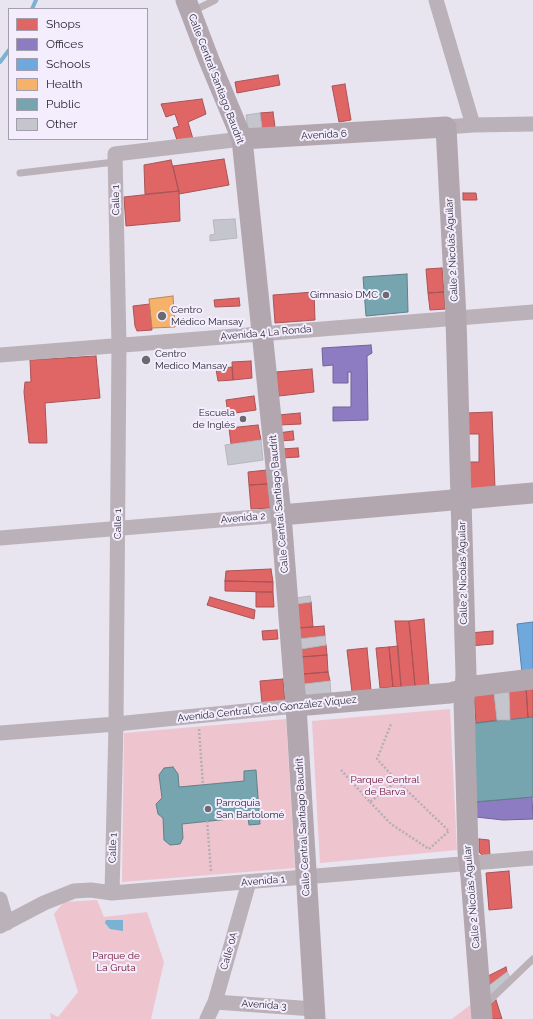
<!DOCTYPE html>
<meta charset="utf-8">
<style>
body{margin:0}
#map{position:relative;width:533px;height:1019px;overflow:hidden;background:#e8e4f0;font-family:Raleway,sans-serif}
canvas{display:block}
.legend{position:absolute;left:8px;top:8px;width:140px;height:132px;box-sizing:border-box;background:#f3edfe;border:1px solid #a39eac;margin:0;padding:5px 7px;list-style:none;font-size:12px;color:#2a2730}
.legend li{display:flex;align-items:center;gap:8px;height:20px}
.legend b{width:20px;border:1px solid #a39eac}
</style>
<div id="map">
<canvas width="533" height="1019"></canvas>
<ul class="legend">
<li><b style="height:11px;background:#e06666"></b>Shops</li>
<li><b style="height:11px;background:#8e7cc3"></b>Offices</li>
<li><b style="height:11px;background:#6fa8dc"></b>Schools</li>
<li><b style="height:11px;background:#f6b26b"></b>Health</li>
<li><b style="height:11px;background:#76a5af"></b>Public</li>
<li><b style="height:11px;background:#c5c5ce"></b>Other</li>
</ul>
</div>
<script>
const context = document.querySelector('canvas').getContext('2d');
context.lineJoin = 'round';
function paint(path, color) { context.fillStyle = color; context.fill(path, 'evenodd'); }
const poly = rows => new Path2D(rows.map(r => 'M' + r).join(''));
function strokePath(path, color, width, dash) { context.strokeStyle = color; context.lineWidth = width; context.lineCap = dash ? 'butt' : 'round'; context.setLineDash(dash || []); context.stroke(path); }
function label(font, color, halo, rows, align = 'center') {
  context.font = font + ' Raleway,sans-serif'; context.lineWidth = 4; context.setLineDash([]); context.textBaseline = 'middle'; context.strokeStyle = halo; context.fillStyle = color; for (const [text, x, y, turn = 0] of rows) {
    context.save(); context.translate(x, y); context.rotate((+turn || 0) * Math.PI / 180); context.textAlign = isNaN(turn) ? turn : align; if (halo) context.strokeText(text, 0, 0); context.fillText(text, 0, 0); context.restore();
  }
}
paint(poly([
 [450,709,457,850,320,863,312,721],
 [286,719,295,868,122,882,124,733],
 [173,767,178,774,179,787,244,781,244,771,256,770,260,824,249,825,248,817,182,824,183,838,180,844,170,845,164,840,163,818,158,814,156,804,162,798,159,775],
 [97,900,104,917,147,912,164,962,151,1019,51,1019,50,1013,58,1017,78,992,54,914,64,902],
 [474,1002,475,1019,452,1019]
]), '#eec4ce');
paint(poly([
 [106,920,123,920,123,931,110,929,105,923]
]), '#79b2d3');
const shops = poly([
 [278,75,280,85,237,93,235,82,278,75],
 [345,84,351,120,339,122,332,86,345,84],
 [202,99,206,114,188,122,193,139,177,140,173,128,179,126,175,114,166,117,161,104,202,99],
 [273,112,275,127,262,128,260,113,273,112],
 [224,159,229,185,179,194,173,166,224,159],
 [171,160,179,191,145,194,144,165,171,160],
 [179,191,180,221,126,226,124,197,179,191],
 [463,193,476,193,477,200,463,200,463,193],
 [442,268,444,292,428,293,426,269,442,268],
 [314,292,315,320,275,323,273,295,314,292],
 [444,292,445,309,430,310,428,293,444,292],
 [239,298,240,306,215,307,214,300,239,298],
 [150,304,152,330,137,331,135,326,133,306,150,304],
 [96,356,100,398,45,403,47,443,29,443,24,392,25,382,31,382,30,360,96,356],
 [251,361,252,378,233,380,232,362,251,361],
 [232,367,233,380,218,381,216,369,232,367],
 [312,369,314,392,279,396,276,372,312,369],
 [254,396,256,410,228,414,226,400,254,396],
 [492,412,495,488,468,489,467,462,479,462,479,434,467,434,466,413,492,412],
 [300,413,301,424,279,425,278,415,300,413],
 [258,425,261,440,231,444,229,428,258,425],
 [293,431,294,440,279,441,278,433,293,431],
 [298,448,299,457,281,458,281,449,298,448],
 [267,470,268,484,249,485,248,472,267,470],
 [268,484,270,508,251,509,249,485,268,484],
 [271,569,273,582,225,581,226,571,271,569],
 [225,581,273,582,273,592,225,591,225,581],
 [256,592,273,592,274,607,256,607,256,592],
 [210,597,255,610,254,619,207,605,210,597],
 [311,602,313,627,298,628,296,604,311,602],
 [424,619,429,685,415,686,409,621,424,619],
 [395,621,409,621,415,686,401,687,395,621],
 [324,626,325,636,299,639,298,628,324,626],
 [277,630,278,639,263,640,262,631,277,630],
 [493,631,493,644,470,646,469,633,493,631],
 [326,645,327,655,301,657,301,649,326,645],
 [398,646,401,687,393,687,389,647,398,646],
 [389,647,393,687,380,688,376,648,389,647],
 [367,648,371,690,352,692,347,650,367,648],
 [327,655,328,672,303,674,301,657,327,655],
 [328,672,330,681,304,684,303,674,328,672],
 [283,679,285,702,262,704,260,681,283,679],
 [533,686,533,717,528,718,526,687,533,686],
 [526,687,528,718,510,720,509,691,526,687],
 [494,693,497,720,476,723,474,695,494,693],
 [479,839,489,840,490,856,484,857,479,852,479,839],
 [509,871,512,908,489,910,486,873,509,871],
 [506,967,507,972,487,987,484,978,506,967],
 [496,1000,502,1019,486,1019,485,1009,496,1000]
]);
paint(shops, '#e06666');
strokePath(shops, '#a95356', 1);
const offices = poly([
 [371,345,372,353,367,356,368,420,333,421,333,407,351,407,351,372,348,372,348,383,333,383,333,365,323,366,322,348,371,345],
 [532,797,533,819,503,820,476,817,474,802,532,797]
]);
paint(offices, '#8e7cc3');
strokePath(offices, '#706297', 1);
const schools = poly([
 [533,622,533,672,522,673,517,624,533,622]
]);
paint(schools, '#6fa8dc');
strokePath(schools, '#5a81a8', 1);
const health = poly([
 [173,296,175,327,152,328,149,299,173,296]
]);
paint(health, '#f6b26b');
strokePath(health, '#b98859', 1);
const public = poly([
 [407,274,408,312,366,316,363,277,407,274],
 [533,717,533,797,474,802,468,724,533,717],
 [173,767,178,774,179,787,244,781,244,771,256,770,260,824,249,825,248,817,182,824,183,838,180,844,170,845,164,840,163,818,158,814,156,804,162,798,159,775,164,768,173,767]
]);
paint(public, '#76a5af');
strokePath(public, '#5f7f89', 1);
strokePath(poly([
 [32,9,36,0],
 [0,62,9,50]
]), '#79b2d3', 4);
const building = poly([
 [260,113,262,128,248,130,246,115,260,113],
 [235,219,237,238,210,241,210,235,215,234,213,220,235,219],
 [261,440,263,460,228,465,225,445,261,440],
 [310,596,311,602,296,604,296,598,310,596],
 [325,636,326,645,301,649,299,639,325,636],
 [330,681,331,695,310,697,305,694,304,684,330,681],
 [509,691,510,720,497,720,494,693,509,691],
 [507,972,510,977,489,996,487,987,507,972]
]);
paint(building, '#c5c5ce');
strokePath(building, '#b6b6bf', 1);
strokePath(poly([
 [199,729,203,785],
 [341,770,370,802,397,781],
 [370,802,391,824,429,849,449,831,397,781,377,759,391,724],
 [207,821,211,871]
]), '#b5aeb6', 2.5, [2, 2]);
strokePath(poly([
 [193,11,215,0],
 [20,173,115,162],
 [485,1005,533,959]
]), '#bab1b9', 7);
strokePath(poly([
 [436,0,473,125],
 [446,127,473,125,533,124],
 [0,355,533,312],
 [0,538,281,515],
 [0,733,116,724,296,706],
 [112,893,116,724,119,345,115,154,242,139],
 [0,899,7,923],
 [0,926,44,903,74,891,91,890,112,893,533,858],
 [215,1002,314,1009],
 [207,1019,215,1002,249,882]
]), '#bab1b9', 15);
strokePath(poly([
 [186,0,209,60,242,139,281,515,296,706,315,1019],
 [242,139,446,127,456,318,461,499,466,675,464,701,468,852,471,877,482,1019],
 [281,515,533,493],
 [296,706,450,693,475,686,533,679]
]), '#b2a7af', 21);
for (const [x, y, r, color] of [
 [386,295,4,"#6c6973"],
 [162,316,5,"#6c6973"],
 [146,360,5,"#6c6973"],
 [243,419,4,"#6c6973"],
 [208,809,4,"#6c6973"]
]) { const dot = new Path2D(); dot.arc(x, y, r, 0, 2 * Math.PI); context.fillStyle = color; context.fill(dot); strokePath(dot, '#f3edfe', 1.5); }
label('10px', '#2a2730', '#f3edfe', [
 ["Calle Central Santiago Baudrit",216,79,69],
 ["Avenida 6",324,135,-3],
 ["Calle 1",116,200,-91],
 ["Calle 2 Nicolás Aguilar",452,250,-93],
 ["Avenida 4 La Ronda",266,333,-5],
 ["Calle Central Santiago Baudrit",279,504,-95],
 ["Avenida 2",243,518,-5],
 ["Calle 1",118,524,-90],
 ["Calle 2 Nicolás Aguilar",463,573,-91],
 ["Avenida Central Cleto González Víquez",267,709,-6],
 ["Calle Central Santiago Baudrit",303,827,-93],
 ["Calle 1",113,848,-88],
 ["Avenida 1",263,881,-5],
 ["Calle 2 Nicolás Aguilar",472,897,-95],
 ["Calle 0A",229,951,-74],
 ["Avenida 3",264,1005,4]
]);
label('10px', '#2a2730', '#f3edfe', [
 ["Gimnasio DMC",378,295,"right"],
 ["Centro",171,310],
 ["Médico Mansay",171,322],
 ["Centro",155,354],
 ["Medico Mansay",155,366],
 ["Escuela",235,413,"right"],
 ["de Inglés",235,425,"right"],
 ["Parroquia",216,803],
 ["San Bartolomé",216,815]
], 'left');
label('10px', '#73102c', '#f3edfe', [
 ["Parque Central",385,780],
 ["de Barva",385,792],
 ["Parque de",116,956],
 ["La Gruta",116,968]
]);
</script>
